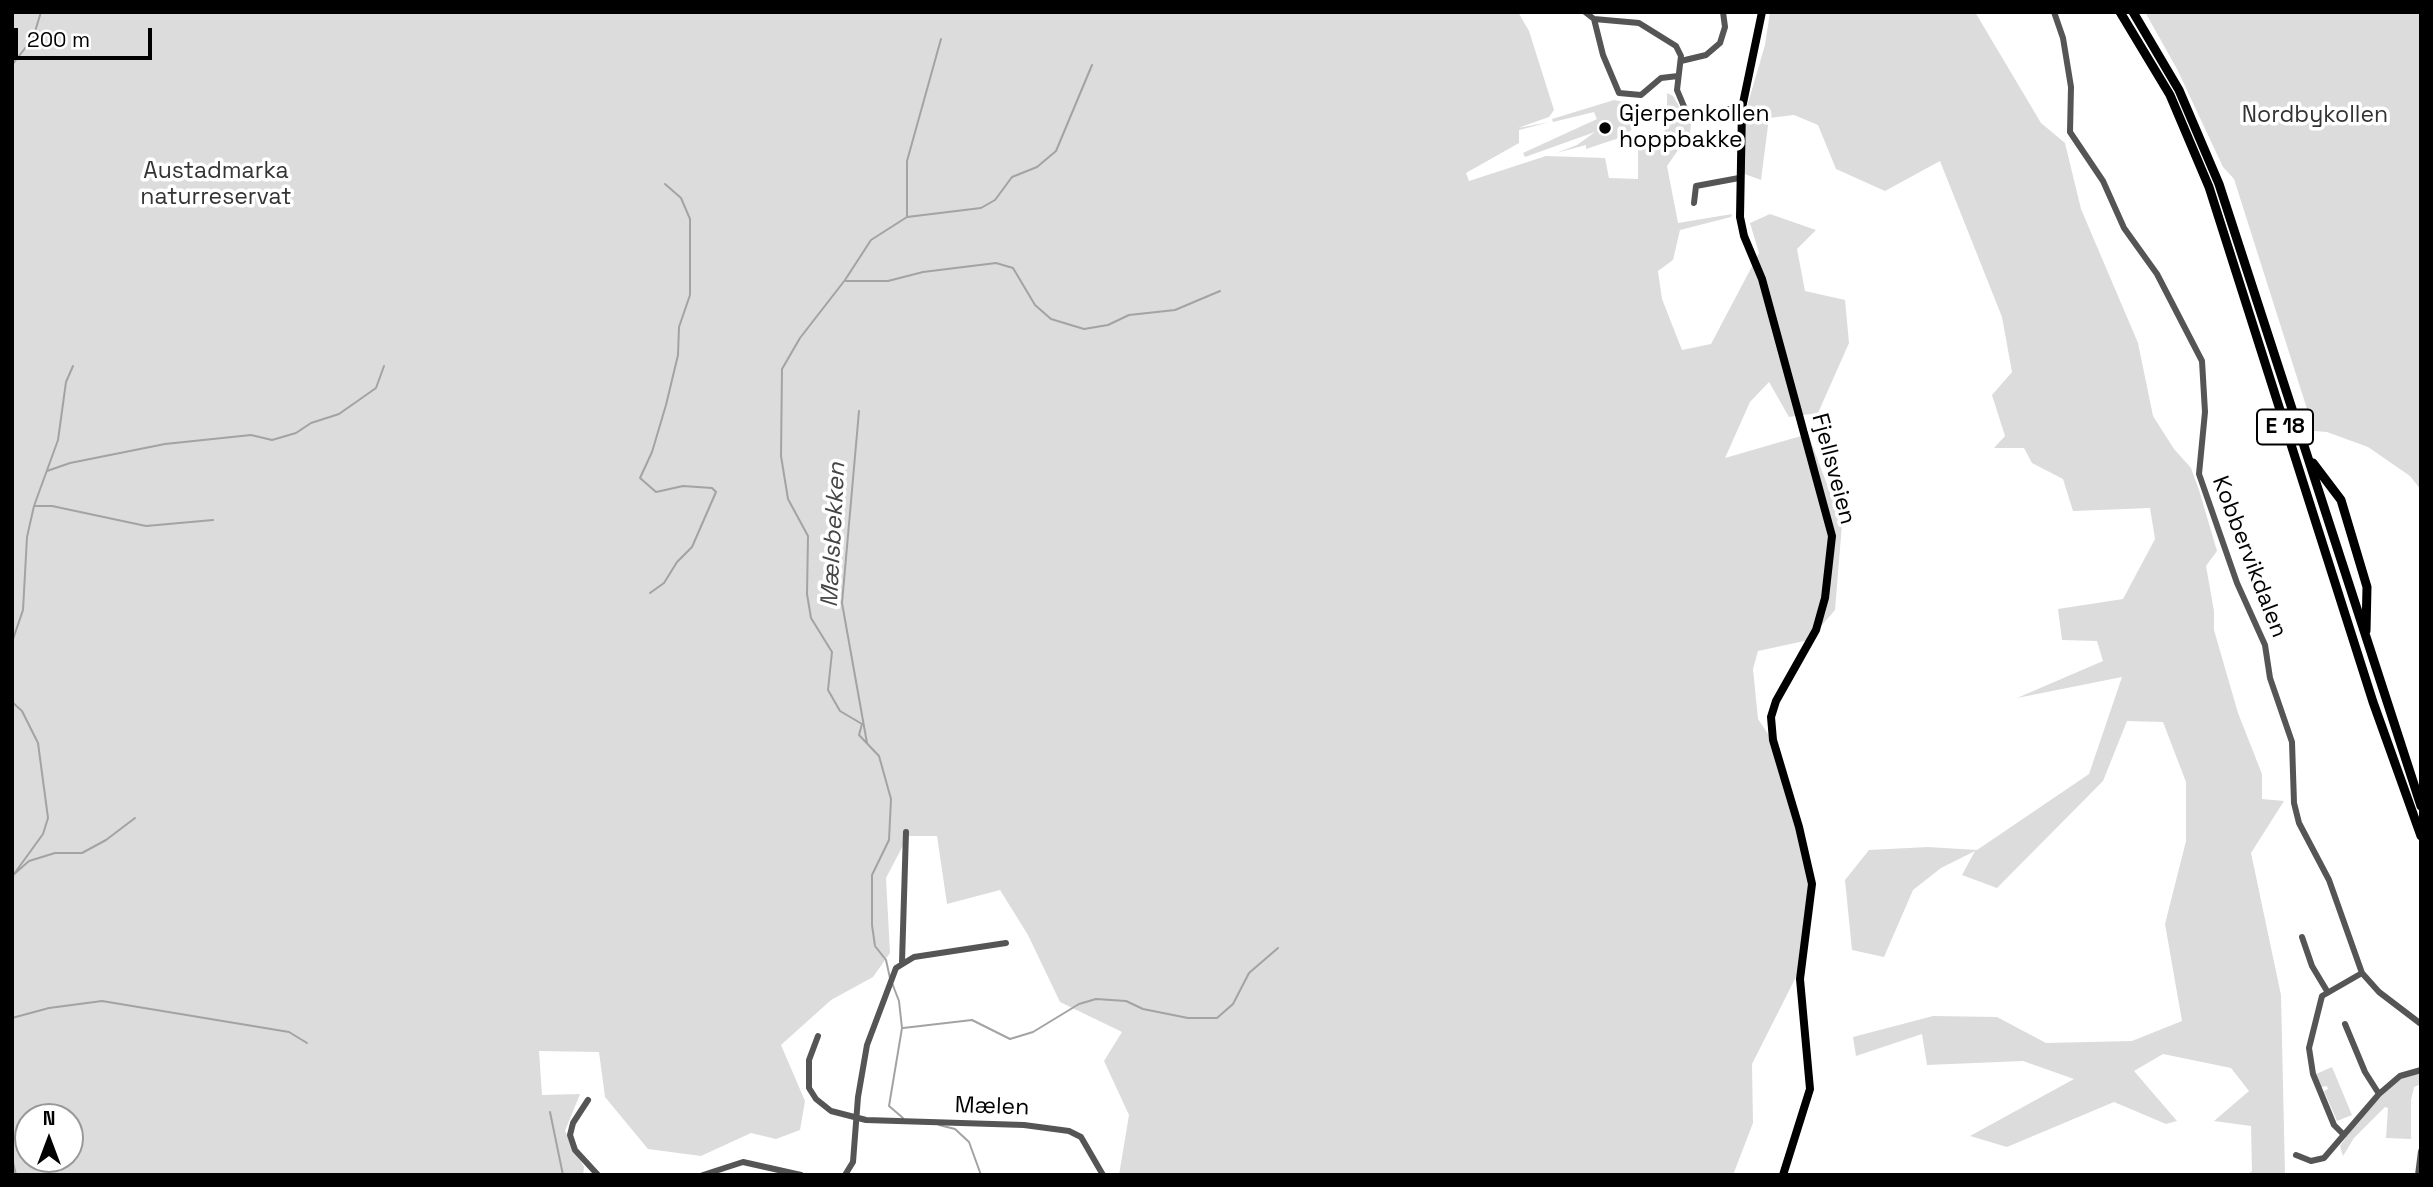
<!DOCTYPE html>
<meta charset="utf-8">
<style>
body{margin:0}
#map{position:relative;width:2433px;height:1187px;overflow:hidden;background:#fff;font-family:"Space Grotesk",sans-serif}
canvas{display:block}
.frame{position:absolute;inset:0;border:14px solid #000;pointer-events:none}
.north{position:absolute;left:14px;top:1103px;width:70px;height:70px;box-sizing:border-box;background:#fff;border:2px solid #999;border-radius:50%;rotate:0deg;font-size:19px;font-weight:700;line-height:28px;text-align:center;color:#000}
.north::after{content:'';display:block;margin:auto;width:24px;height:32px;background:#000;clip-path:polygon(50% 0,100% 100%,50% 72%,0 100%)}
.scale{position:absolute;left:14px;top:28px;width:138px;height:32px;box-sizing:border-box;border:4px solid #000;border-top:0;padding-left:9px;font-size:21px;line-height:24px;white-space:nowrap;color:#000;-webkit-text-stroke:5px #fff;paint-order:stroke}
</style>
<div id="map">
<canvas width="2433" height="1187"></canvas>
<div class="frame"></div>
<div class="north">N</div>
<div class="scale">200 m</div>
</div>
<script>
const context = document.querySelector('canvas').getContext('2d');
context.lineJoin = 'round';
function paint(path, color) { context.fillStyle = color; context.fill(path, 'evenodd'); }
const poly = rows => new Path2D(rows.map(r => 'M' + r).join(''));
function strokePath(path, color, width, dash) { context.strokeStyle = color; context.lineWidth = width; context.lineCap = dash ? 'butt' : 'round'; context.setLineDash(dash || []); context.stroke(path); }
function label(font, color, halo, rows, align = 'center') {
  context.font = font + ' "Space Grotesk",sans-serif'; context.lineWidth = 7; context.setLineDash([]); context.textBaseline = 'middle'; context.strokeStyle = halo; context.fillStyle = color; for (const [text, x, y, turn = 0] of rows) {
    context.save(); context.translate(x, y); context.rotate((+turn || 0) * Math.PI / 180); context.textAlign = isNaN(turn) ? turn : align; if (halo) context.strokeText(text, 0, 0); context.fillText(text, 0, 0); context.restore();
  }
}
paint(poly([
 [12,12,1518,12,1529,31,1554,110,1549,117,1518,128,1550,122,1519,130,1519,143,1466,173,1469,181,1546,156,1605,158,1609,178,1638,179,1638,149,1659,137,1667,128,1667,93,1673,96,1680,108,1692,117,1690,133,1667,166,1678,223,1732,214,1731,217,1680,230,1673,260,1658,271,1662,299,1682,350,1711,344,1759,253,1750,223,1770,214,1816,230,1797,249,1805,291,1845,300,1849,343,1818,413,1789,417,1769,382,1750,402,1725,458,1808,434,1842,524,1835,610,1809,640,1758,651,1753,669,1758,719,1774,743,1811,881,1800,969,1752,1064,1753,1123,1733,1175,1119,1175,1129,1115,1104,1061,1122,1032,1060,1002,1028,935,1000,890,947,904,937,836,908,836,886,878,890,953,873,977,831,1000,781,1045,805,1101,800,1130,776,1139,751,1133,701,1156,648,1149,605,1097,599,1052,539,1051,542,1095,580,1094,565,1131,584,1167,583,1175,12,1175],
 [28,1117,70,1117,70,1159,28,1159],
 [1770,12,1975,12,2041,123,2065,143,2081,209,2138,343,2153,416,2174,449,2191,468,2199,490,2217,551,2206,566,2214,611,2214,630,2238,713,2262,774,2262,799,2284,801,2251,853,2281,995,2285,1175,2247,1175,2252,1171,2251,1126,2214,1121,2249,1091,2231,1068,2163,1054,2134,1071,2177,1121,2166,1124,2114,1102,2007,1147,1970,1136,2074,1079,2023,1061,1927,1065,1922,1034,1856,1056,1853,1037,1933,1016,1997,1017,2046,1043,2132,1041,2182,1021,2165,924,2186,841,2186,782,2163,722,2127,721,2103,781,1997,888,1962,875,1975,851,1941,868,1913,890,1884,957,1852,950,1845,880,1869,850,1928,847,1977,850,2089,774,2122,677,2017,698,2103,661,2097,641,2062,640,2058,609,2123,599,2155,539,2150,508,2073,511,2063,479,2032,463,2024,448,1994,448,2005,436,1992,395,2012,372,2002,317,1940,161,1885,191,1836,169,1818,125,1794,115,1769,118,1761,180,1742,173,1746,110,1765,45],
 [2145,12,2421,12,2421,490,2410,476,2368,447,2327,432,2314,431,2234,179,2223,167,2177,69],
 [1614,100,1633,104,1637,110,1635,126,1625,136,1586,149,1586,145,1556,153,1577,145,1595,132,1525,157,1523,153,1597,119,1594,112,1553,122,1552,119],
 [2332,1067,2352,1115,2337,1121,2324,1091,2328,1089,2327,1086,2321,1087,2316,1074],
 [2421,1072,2421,1084,2414,1087,2411,1100,2411,1139,2386,1138,2388,1108,2385,1107,2354,1138,2343,1156,2340,1146,2362,1115,2400,1078]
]), '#dcdcdc');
strokePath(poly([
 [12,65,33,38,41,12],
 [907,216,907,161,941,39],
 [846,281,888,281,923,272,996,263,1013,268,1035,305,1051,319,1084,329,1108,325,1129,315,1175,310,1220,291],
 [859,411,842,603,867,743],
 [47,471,70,463,165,444,251,435,272,440,296,433,311,423,339,414,376,388,384,366],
 [35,506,52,506,146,526,213,520],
 [650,593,664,583,677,562,692,547,716,492,712,488,683,486,656,492,640,478,652,452,666,405,678,355,679,327,690,295,690,219,681,198,665,184],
 [12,642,23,610,27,537,34,506,58,440,66,382,73,366],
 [12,702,22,711,38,743,48,818,43,834,14,874],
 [12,876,29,861,55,853,82,853,106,840,135,818],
 [890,978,886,960,875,946,872,925,872,875,889,840,891,799,879,756,859,735,862,724,840,711,828,690,832,652,811,618,807,594,808,536,788,499,781,456,782,369,800,338,845,280,871,240,907,217,981,208,995,200,1012,177,1037,167,1056,151,1092,65],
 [892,983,899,1001,902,1028,889,1106,903,1118],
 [12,1018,49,1008,102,1001,289,1032,307,1043],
 [903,1028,972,1020,1010,1039,1033,1032,1079,1004,1096,999,1126,1001,1143,1009,1188,1018,1217,1018,1233,1004,1249,973,1278,948],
 [550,1112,563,1175],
 [939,1125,955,1129,969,1142,981,1175],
 [12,1158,16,1175]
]), '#a3a3a3', 2);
strokePath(poly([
 [1585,12,1594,19,1639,23,1676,46,1681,56,1677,90,1685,109,1694,112,1742,108],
 [2054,12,2063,38,2071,87,2070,132,2103,181,2124,228,2157,274,2202,361,2205,412,2199,474,2237,583,2265,645,2270,678,2292,742,2294,803,2299,823,2329,880,2362,973,2379,992,2421,1024],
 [1594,19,1603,55,1619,93,1641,95,1661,78,1678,76],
 [1681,61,1706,55,1720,43,1725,27,1723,12],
 [1694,203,1696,186,1739,178],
 [2302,937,2312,966,2327,991],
 [902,962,906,832],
 [2345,1024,2365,1072,2379,1094],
 [818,1036,809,1060,809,1088,816,1099,831,1111,866,1120,1024,1125,1069,1131,1081,1137,1103,1175],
 [588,1100,573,1123,570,1135,575,1150,598,1175],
 [2344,1135,2334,1125,2313,1074,2309,1048,2322,996,2362,973],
 [2296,1155,2311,1161,2324,1158,2379,1094,2400,1076,2421,1070],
 [703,1175,743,1162,801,1175],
 [845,1175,853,1162,858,1097,867,1045,896,968,914,957,1006,943],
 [2418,1175,2421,1151]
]), '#555', 6);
strokePath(poly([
 [1762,12,1742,108,1740,217,1744,236,1762,279,1832,536,1825,598,1816,630,1776,701,1771,717,1773,740,1799,827,1812,884,1800,979,1810,1089,1783,1175]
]), '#000', 8);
strokePath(poly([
 [2120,12,2170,95,2209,187,2373,702,2421,836],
 [2133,12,2179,90,2219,184,2421,806],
 [2313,463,2341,500,2367,587,2366,631]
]), '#000', 9);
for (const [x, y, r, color] of [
 [1605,128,7,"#000"]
]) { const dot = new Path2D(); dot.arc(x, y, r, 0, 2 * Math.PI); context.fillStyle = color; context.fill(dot); strokePath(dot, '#fff', 2.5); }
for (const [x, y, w] of [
 [2285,427,56]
]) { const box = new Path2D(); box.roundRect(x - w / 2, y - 17.5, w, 35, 5); context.fillStyle = '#fff'; context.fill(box); strokePath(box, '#000', 2); }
label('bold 21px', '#000', null, [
 ["E 18",2285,427]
]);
label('23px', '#000', '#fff', [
 ["Gjerpenkollen",1619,115],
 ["hoppbakke",1619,141]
], 'left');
label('23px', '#333', '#fff', [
 ["Nordbykollen",2315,116],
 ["Austadmarka",216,172],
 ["naturreservat",216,198]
]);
label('23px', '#000', '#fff', [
 ["Fjellsveien",1833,469,75],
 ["Kobbervikdalen",2249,557,69],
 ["Mælen",992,1107,2]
]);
label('italic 24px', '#444', '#fff', [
 ["Mælsbekken",834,535,-87]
]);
</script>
